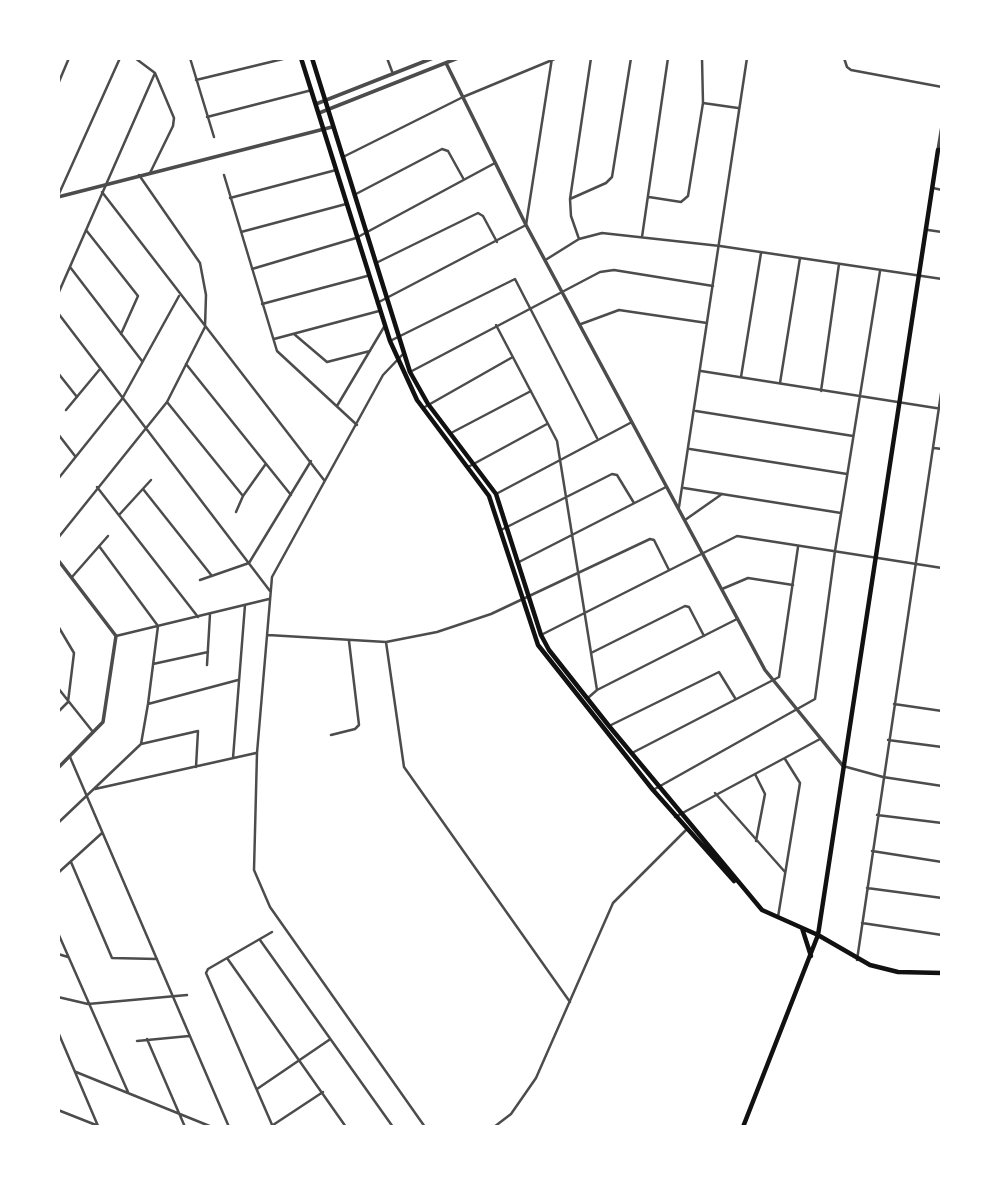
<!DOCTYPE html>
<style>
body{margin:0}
#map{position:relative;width:1000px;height:1185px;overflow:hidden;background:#fff;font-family:"Asap Condensed",sans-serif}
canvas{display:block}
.frame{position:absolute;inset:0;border:60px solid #fff;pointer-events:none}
</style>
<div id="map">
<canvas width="1000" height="1185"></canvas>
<div class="frame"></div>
</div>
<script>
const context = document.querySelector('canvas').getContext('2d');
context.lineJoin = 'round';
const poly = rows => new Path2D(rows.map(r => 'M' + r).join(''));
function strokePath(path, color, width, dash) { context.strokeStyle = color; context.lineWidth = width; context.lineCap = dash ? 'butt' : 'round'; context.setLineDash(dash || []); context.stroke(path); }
strokePath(poly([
 [135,58,155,73,174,118,173,126,150,173],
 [190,58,214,137],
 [387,58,393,74],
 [844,58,847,67,851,70,942,87],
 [196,80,287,58],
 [58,84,69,58],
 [703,103,738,108],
 [207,117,312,90],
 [345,156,463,97,557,58],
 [224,175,277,351,357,425],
 [933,188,942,190],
 [102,192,324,480],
 [354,195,442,149,448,151,463,178],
 [58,196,120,58],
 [649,197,681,202,688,196,703,103,702,58],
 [230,198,336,170],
 [570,199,606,183,612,177,631,58],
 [86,230,138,296,121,334],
 [928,230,942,232],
 [241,232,346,204],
 [642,237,668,58],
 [579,239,571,216,570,199,591,58],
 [547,259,579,239,602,233,720,246,942,279],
 [378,262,478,213,483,216,497,242],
 [70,267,142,361],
 [252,269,356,238,495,163],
 [58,294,155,73],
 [377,303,526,225,552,58],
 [262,304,367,276],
 [58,313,270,591],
 [581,324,619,310,707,323],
 [496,325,557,441,597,690],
 [294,334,327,362,370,351],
 [274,339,379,311],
 [390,341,515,279,597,438],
 [404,353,383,375,272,577,257,753,254,870,270,907,425,1127],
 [186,364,291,495],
 [701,371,942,409],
 [410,372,600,272,614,270,713,286],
 [58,373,77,397],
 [741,377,761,253],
 [780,383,800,258],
 [821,391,839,264],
 [167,402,243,496],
 [337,406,384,327],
 [423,408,511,358],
 [66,410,100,369],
 [696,411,853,436],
 [451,433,531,391],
 [58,434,75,456],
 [934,448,942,449],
 [690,449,847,474],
 [468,467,547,424],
 [58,479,122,399,179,296],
 [97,487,198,617],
 [684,488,841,513],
 [143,489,212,576],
 [496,494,632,422],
 [679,507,747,58],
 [236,512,243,496,265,465],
 [119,515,151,480],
 [685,520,722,494],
 [501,530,612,474,617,475,634,503],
 [58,538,167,402,205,327,206,295,200,263,139,175],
 [517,563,666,487],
 [72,577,108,536],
 [200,580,249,563,311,461],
 [722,589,748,578,793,585],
 [58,626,74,653,68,702,58,712],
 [268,635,386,642,437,632,491,614,650,539,654,540,669,570],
 [541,635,737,536,942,568],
 [116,636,269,599],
 [386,642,404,767,570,1002],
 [591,653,685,606,689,607,704,636],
 [153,664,208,652],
 [207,665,210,614],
 [58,688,93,732],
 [589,697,597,690,737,619],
 [148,704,238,680],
 [894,704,942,711],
 [609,726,719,672,735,698],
 [331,735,355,729,359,725,349,641],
 [888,740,942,747],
 [141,744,198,731,196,767],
 [632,753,779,677,798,547],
 [70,757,229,1127],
 [233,758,245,605],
 [843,766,883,777,942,786],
 [755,774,765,794,756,841],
 [95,789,256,753],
 [653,790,815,699,835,551,880,271],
 [715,793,785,872],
 [877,815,942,823],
 [675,817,820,739],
 [58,823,141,744,148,704,158,626,99,546],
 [872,851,942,862],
 [71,862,112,958,157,959],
 [58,873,102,833],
 [867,888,942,898],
 [778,917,800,783,785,759],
 [862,923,942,935],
 [272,932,208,969,206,973,273,1127],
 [58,933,128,1092],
 [260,940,393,1127],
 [58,954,68,957],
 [227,958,346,1127],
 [857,960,942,387],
 [58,997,88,1004,187,995],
 [58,1032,98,1126],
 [147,1039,185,1127],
 [137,1041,189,1036],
 [76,1072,212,1127],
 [257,1089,329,1040],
 [58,1110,101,1127],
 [273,1125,323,1092],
 [494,1127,511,1114,536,1078,613,903,686,830]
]), '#4c4c4c', 2.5);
strokePath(poly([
 [446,63,526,225,765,670,843,766],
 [316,104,433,58],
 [319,113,458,58],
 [938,150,942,126],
 [58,197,332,127],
 [58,560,116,636,103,722,58,768]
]), '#4c4c4c', 3.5);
strokePath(poly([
 [301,58,390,341,417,400,489,496,538,645,653,790,734,881],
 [312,58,410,372,428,404,496,494,541,635,549,650,609,726,762,910,818,935,870,965,898,972,942,973],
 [802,928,811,956],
 [743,1127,818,935,938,150,942,150]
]), '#111', 4.5);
</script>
